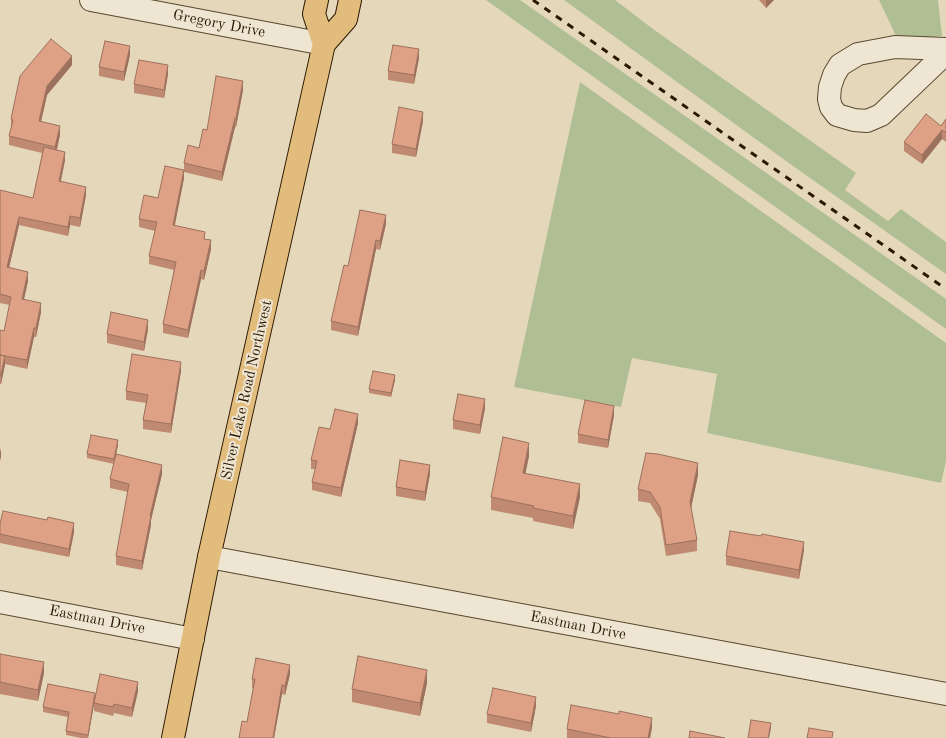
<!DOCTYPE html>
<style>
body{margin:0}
canvas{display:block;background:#e5d7b9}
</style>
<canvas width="946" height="738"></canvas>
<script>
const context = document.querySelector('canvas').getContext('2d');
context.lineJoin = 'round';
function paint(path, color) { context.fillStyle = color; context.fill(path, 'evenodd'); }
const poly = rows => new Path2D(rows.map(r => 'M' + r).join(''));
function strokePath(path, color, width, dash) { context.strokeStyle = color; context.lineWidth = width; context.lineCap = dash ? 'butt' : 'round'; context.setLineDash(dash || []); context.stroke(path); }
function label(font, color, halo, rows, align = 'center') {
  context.font = font + ' "Old Standard TT",serif'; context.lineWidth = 4; context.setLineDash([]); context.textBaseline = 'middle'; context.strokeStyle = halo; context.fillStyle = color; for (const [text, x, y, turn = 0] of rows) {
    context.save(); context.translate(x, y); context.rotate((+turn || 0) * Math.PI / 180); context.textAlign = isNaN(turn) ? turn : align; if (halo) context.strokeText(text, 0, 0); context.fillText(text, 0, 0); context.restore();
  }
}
paint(poly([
 [486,0,520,0,946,299,946,329],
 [564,0,615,0,653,29,856,173,845,190,888,221,901,209,946,242,946,274,786,161],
 [879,0,938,0,942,36,919,38,896,36],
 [580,82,946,343,946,461,941,483,707,433,717,374,632,358,621,407,514,387]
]), '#b0bf93');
const minor = poly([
 [91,0,324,44],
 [946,49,895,47,858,54,840,65,834,75,830,87,829,99,831,107,837,115,854,120,867,121,881,115,946,53],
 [209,557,946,694],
 [0,602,193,639]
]);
const major = poly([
 [317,0,314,14,324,44],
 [173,738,209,557,324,44,346,19,350,0]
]);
strokePath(minor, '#59482e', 24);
strokePath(major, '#2a1800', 24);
strokePath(minor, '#eee5d2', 22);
strokePath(major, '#e2bc7c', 22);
strokePath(poly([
 [533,0,946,289]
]), '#2a1800', 3, [7, 7]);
paint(poly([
 [759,0,774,0,766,8],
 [130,55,124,81,99,76,99,67],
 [419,58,414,84,388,80,388,71],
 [72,65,47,95,41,122,60,135,57,150,65,160,61,181,86,195,80,227,70,225,68,236,19,225,9,268,28,281,24,299,41,312,36,337,34,337,27,369,5,364,1,384,0,384,0,330,4,331,10,305,0,303,0,190,33,198,42,153,9,145,9,136,11,128,11,119],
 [168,74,164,98,134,93,134,84],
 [243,90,236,127,235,127,222,181,184,172,184,163,199,148,207,130],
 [946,119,946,142,942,139,922,164,904,151,904,142,941,126],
 [423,121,416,157,392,153,392,144],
 [184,178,175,225,205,239,211,249,204,280,201,279,188,338,163,333,163,324,174,270,149,264,149,256,155,231,139,227,139,219,158,198],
 [386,224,380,250,376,249,358,336,331,330,331,321,348,266],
 [148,329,144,351,107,343,107,334],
 [181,371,171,433,143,429,143,420,146,403,126,400,126,391],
 [395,380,391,397,369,393,369,389],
 [485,408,480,434,453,429,453,420],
 [614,415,608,448,578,443,578,434],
 [358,423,341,497,312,490,312,482,315,469,311,469,311,460,330,429],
 [118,445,116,454,162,474,151,520,151,525,142,570,116,565,116,556,128,492,110,488,110,479,114,464,87,458,87,454],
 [529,456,525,473,580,497,573,529,533,521,533,518,491,510,491,497],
 [430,474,425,501,396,496,396,487],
 [698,475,691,508,697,540,697,551,666,556,660,519,650,503,638,501,638,489],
 [0,524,74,532,69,557,0,543],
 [804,550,799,579,726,565,726,556],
 [0,654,44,673,38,701,0,694],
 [290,674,285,695,282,694,274,738,239,738,247,722,253,688,252,688,252,679],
 [427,683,420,716,352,702,352,689],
 [138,691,132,717,114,713,113,716,94,711,94,705,88,738,81,738,66,735,66,731,68,717,43,712,43,707,95,696],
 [536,706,531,732,487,723,487,714],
 [652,727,650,738,567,738,567,729]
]), '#c08a72');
paint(poly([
 [766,0,774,0,766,8],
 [130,46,130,55,124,81,124,72],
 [419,49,419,58,414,84,414,75],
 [72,56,72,65,47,95,39,130,39,121,47,86],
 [168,65,168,74,164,98,164,90],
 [243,81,243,90,236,127,236,118],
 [423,112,423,121,416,157,416,149],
 [235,118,235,127,222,181,222,172],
 [60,126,60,135,55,156,55,147],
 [942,130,942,139,922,164,922,155],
 [65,152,65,160,59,189,59,181],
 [184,170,184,178,173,233,173,225],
 [86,187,86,195,80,227,80,218],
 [386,215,386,224,380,250,380,241],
 [70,216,70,225,68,236,68,227],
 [19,217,19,225,7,276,7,267],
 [211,240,211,249,204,280,204,271],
 [376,240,376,249,358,336,358,327],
 [201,270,201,279,188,338,188,330],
 [28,272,28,281,22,308,22,299],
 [41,303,41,312,36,337,36,328],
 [148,320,148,329,144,351,144,342],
 [34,328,34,337,27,369,27,360],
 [5,356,5,365,1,384,1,375],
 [181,362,181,371,171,433,171,424],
 [395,375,395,380,391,397,391,393],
 [485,399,485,408,480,434,480,425],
 [614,406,614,415,608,448,608,440],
 [358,414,358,423,341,497,341,488],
 [118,440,118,445,114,464,114,459],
 [529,443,529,456,523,486,523,473],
 [1,448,1,457,0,461,0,452],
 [698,463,698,475,690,513,690,502],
 [162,465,162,474,151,520,151,525,142,570,142,561,150,516],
 [430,465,430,474,425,501,425,492],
 [580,484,580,497,573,529,573,516],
 [74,523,74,532,69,557,69,549],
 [804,542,804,550,799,579,799,570],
 [44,662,44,673,38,701,38,690],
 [290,665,290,674,285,695,285,686],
 [427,670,427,683,420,716,420,703],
 [138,682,138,691,132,717,132,708],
 [282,685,282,694,274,738,273,738],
 [95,693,95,698,88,738,88,735],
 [536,697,536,706,531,732,531,723],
 [652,718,652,727,650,738,648,738],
 [771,723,771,728,769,738,768,738]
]), '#9c715d');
const building = poly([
 [51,39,72,56,47,86,39,121,60,126,55,147,9,136,13,120,11,119,20,76,51,39],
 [105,41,130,46,124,72,99,67,105,41],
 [393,45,419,49,414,75,388,71,393,45],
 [139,60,168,65,164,90,134,84,139,60],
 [216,76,243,81,236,118,235,118,222,172,184,163,188,145,199,148,203,129,207,130,216,76],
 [399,107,423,112,416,149,392,144,399,107],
 [926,114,941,126,946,119,946,133,942,130,922,155,904,142,926,114],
 [44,147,65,152,59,181,86,187,80,218,70,216,68,227,19,217,7,267,28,272,22,299,41,303,36,328,34,328,27,360,0,355,0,330,4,331,11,297,0,294,0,190,33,198,44,147],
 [165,166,184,170,173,225,205,232,204,239,211,240,204,271,201,270,188,330,163,324,176,262,149,256,157,222,139,219,144,195,158,198,165,166],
 [360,210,386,215,380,241,376,240,358,327,331,321,344,265,348,266,360,210],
 [111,312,148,320,144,342,107,334,111,312],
 [132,354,181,362,171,424,143,420,148,395,126,391,132,354],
 [0,355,5,356,1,375,0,375,0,355],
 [373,371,395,375,391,393,369,389,373,371],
 [458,394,485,399,480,425,453,420,458,394],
 [585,400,614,406,608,440,578,434,585,400],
 [335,409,358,414,341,488,312,482,317,461,311,460,319,427,330,429,335,409],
 [91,435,118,440,114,459,87,454,91,435],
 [503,437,529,443,523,473,580,484,573,516,533,508,534,506,491,497,503,437],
 [646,453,658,454,698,463,690,502,697,540,666,545,660,507,650,492,638,489,646,453],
 [116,454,162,465,150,516,151,516,142,561,116,556,129,484,110,479,116,454],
 [400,460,430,465,425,492,396,487,400,460],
 [3,511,47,520,48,517,74,523,69,549,0,534,0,524,3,511],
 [730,531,761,536,762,534,804,542,799,570,726,556,730,531],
 [0,654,44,662,38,690,0,682,0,654],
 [358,656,427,670,420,703,352,689,358,656],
 [256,658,290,665,285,686,282,685,273,738,239,738,242,721,247,722,255,679,252,679,256,658],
 [100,674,138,682,132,708,114,704,113,707,94,703,100,674],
 [48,684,95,693,88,735,66,731,69,712,43,707,48,684],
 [493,688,536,697,531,723,487,714,493,688],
 [571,705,619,714,619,711,652,718,648,738,611,738,567,729,571,705],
 [751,720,771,723,768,738,748,738,751,720],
 [809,728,833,732,832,738,807,738,809,728],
 [690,731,725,738,689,738,690,731]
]);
paint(building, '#dfa185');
strokePath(building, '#9c715d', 1);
label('15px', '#2a1800', '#eee5d2', [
 ["Gregory Drive",219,24,11],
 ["Silver Lake Road Northwest",247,390,-77],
 ["Eastman Drive",97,620,11],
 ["Eastman Drive",578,626,11]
]);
</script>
